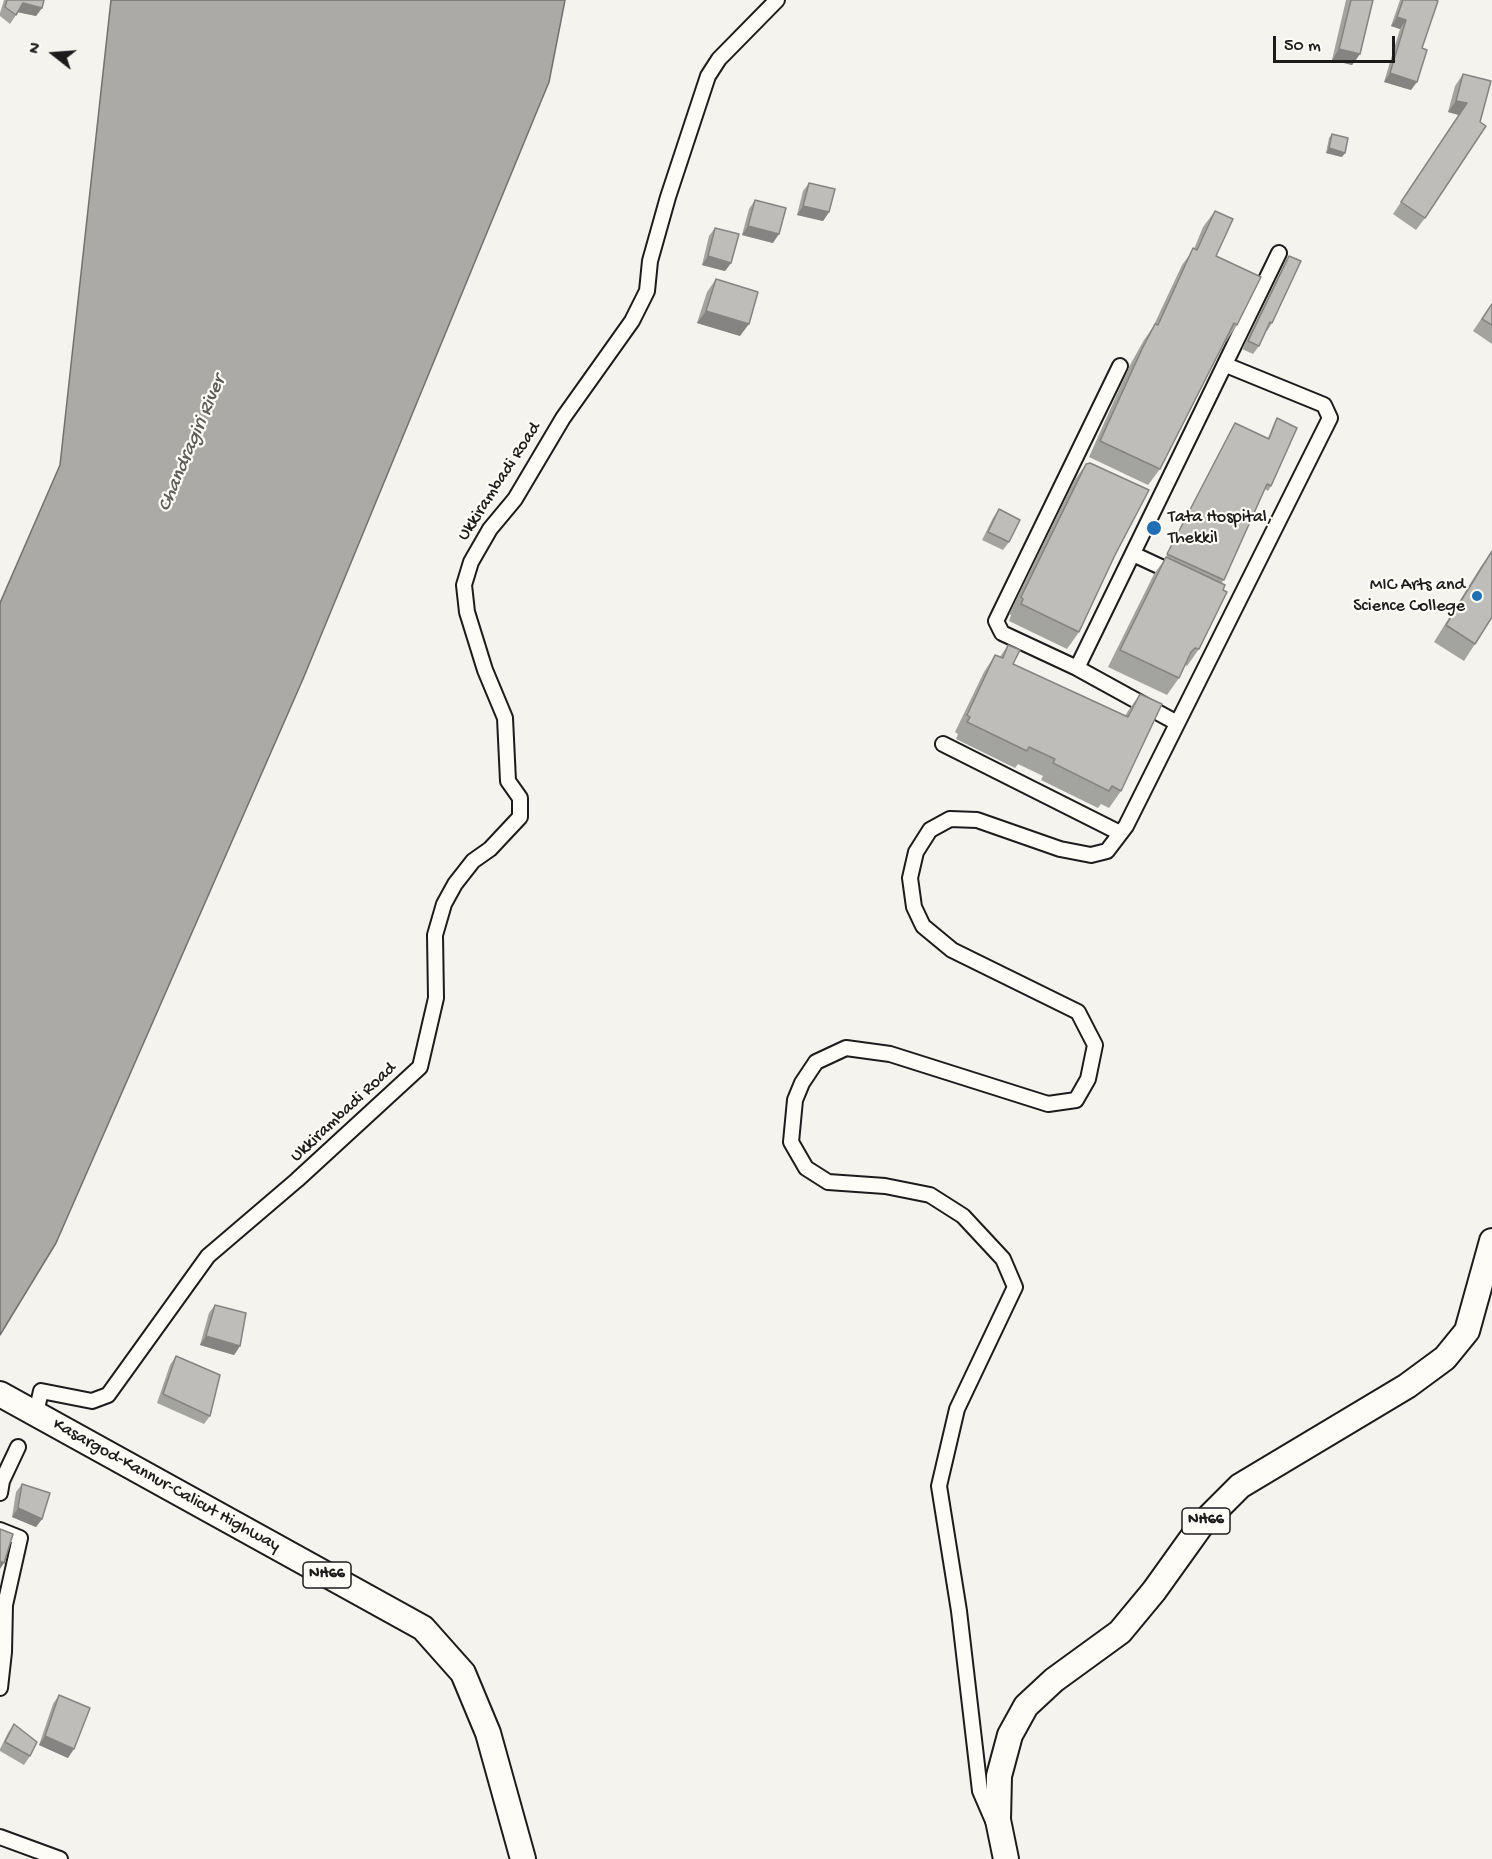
<!DOCTYPE html>
<style>
body{margin:0}
#map{position:relative;width:1492px;height:1859px;overflow:hidden;background:#f4f3ee;font-family:"Gochi Hand",sans-serif}
canvas{display:block}
.north{position:absolute;left:24px;top:24px;width:60px;height:60px;-webkit-text-stroke:4px #fdfcf7;paint-order:stroke;rotate:287deg;font-size:16px;font-weight:700;line-height:24px;text-align:center;color:#1c1c1c}
.north::after{content:'';display:block;margin:auto;width:21px;height:27px;background:#1c1c1c;clip-path:polygon(50% 0,100% 100%,50% 72%,0 100%)}
.scale{position:absolute;left:1273px;top:36px;width:122px;height:27px;box-sizing:border-box;border:3px solid #1c1c1c;border-top:0;padding-left:8px;font-size:18px;line-height:21px;white-space:nowrap;color:#1c1c1c;-webkit-text-stroke:4px #fdfcf7;paint-order:stroke}
</style>
<div id="map">
<canvas width="1492" height="1859"></canvas>
<div class="north">N</div>
<div class="scale">50 m</div>
</div>
<script>
const context = document.querySelector('canvas').getContext('2d');
context.lineJoin = 'round';
function paint(path, color) { context.fillStyle = color; context.fill(path, 'evenodd'); }
const poly = rows => new Path2D(rows.map(r => 'M' + r).join(''));
function strokePath(path, color, width, dash) { context.strokeStyle = color; context.lineWidth = width; context.lineCap = dash ? 'butt' : 'round'; context.setLineDash(dash || []); context.stroke(path); }
function label(font, color, halo, rows, align = 'center') {
  context.font = font + ' "Gochi Hand",sans-serif'; context.lineWidth = 4.5; context.setLineDash([]); context.textBaseline = 'middle'; context.strokeStyle = halo; context.fillStyle = color; for (const [text, x, y, turn = 0] of rows) {
    context.save(); context.translate(x, y); context.rotate((+turn || 0) * Math.PI / 180); context.textAlign = isNaN(turn) ? turn : align; if (halo) context.strokeText(text, 0, 0); context.fillText(text, 0, 0); context.restore();
  }
}
const water = poly([
 [111,0,565,0,549,82,303,679,56,1243,0,1335,0,603,60,465,111,0]
]);
paint(water, '#abaaa6');
strokePath(water, '#72716f', 1.5);
const street = poly([
 [1133,554,1176,574],
 [1077,668,1002,633,996,621,1120,366],
 [1177,723,1077,668,1279,253],
 [943,744,1120,833],
 [36,1413,41,1391,92,1401,108,1395,208,1256,297,1180,420,1067,436,998,435,935,444,904,455,884,473,861,490,849,520,817,520,798,508,781,505,718,485,670,467,612,464,585,471,562,490,529,515,499,563,418,632,321,647,291,650,261,668,197,708,76,719,59,777,0],
 [0,1493,2,1481,18,1447],
 [0,1530,20,1538,5,1605,4,1652,0,1688],
 [993,1821,980,1791,959,1611,939,1486,957,1409,1015,1287,1003,1259,963,1216,930,1195,885,1186,828,1182,806,1168,791,1142,795,1100,802,1083,816,1062,846,1048,890,1054,1048,1104,1076,1100,1088,1079,1095,1045,1078,1012,952,950,923,926,914,907,910,878,916,852,930,830,950,819,977,820,1060,849,1091,855,1107,851,1126,826,1330,418,1324,405,1226,365],
 [0,1837,60,1859]
]);
const highway = poly([
 [0,1394,423,1628,463,1673,488,1733,523,1859],
 [1006,1859,998,1820,999,1776,1010,1735,1026,1706,1054,1680,1120,1632,1154,1591,1202,1524,1240,1486,1407,1386,1445,1358,1467,1331,1492,1241]
]);
strokePath(street, '#1c1c1c', 18);
strokePath(highway, '#1c1c1c', 28);
strokePath(street, '#fdfcf7', 14);
strokePath(highway, '#fdfcf7', 24);
paint(poly([
 [4,0,44,0,42,8,36,16,18,12,10,24,0,16,0,13],
 [1346,0,1373,0,1360,54,1352,65,1332,60],
 [1400,0,1435,0,1422,48,1411,90,1384,82,1400,29,1391,26],
 [1463,74,1491,81,1425,218,1416,230,1393,214,1459,115,1448,112,1455,86],
 [1332,134,1342,157,1326,153,1329,138],
 [809,183,829,212,823,221,797,215,803,191],
 [755,200,773,243,742,235,749,209],
 [1215,211,1216,256,1237,325,1226,342,1225,341,1160,469,1148,485,1089,457,1130,365,1144,340,1153,327,1182,265,1194,249,1203,227],
 [715,228,731,263,725,271,702,265,709,236],
 [1289,256,1272,323,1267,331,1266,331,1259,346,1253,354,1242,349,1284,264],
 [716,279,740,336,697,323,707,292],
 [1492,303,1492,344,1473,331],
 [1277,418,1271,486,1268,491,1265,489,1222,583,1199,649,1187,666,1185,665,1179,678,1167,695,1108,667,1154,574,1165,559,1232,428,1235,423,1268,438,1274,423],
 [1086,464,1115,555,1079,632,1067,649,1009,621,1011,615,1009,614,1074,481],
 [999,509,1009,542,1003,550,982,540,993,518],
 [1492,551,1475,644,1464,661,1434,642,1480,568],
 [1008,645,1013,664,1125,716,1128,711,1140,694,1121,791,1109,808,1101,804,1098,808,1041,780,1043,776,1018,764,1015,768,956,739,958,734,955,732,984,672,995,655,1000,657],
 [215,1305,240,1346,234,1355,200,1345,209,1313],
 [176,1356,210,1416,204,1424,157,1403,170,1365],
 [22,1484,42,1519,36,1527,12,1517,16,1492],
 [59,1695,68,1758,39,1745,53,1704],
 [14,1724,30,1756,24,1765,0,1751,0,1749,8,1733]
]), '#a3a3a0');
paint(poly([
 [23,3,42,8,36,16,17,12],
 [1397,17,1406,20,1400,29,1391,26],
 [1339,49,1360,54,1352,65,1332,60],
 [1390,73,1417,82,1411,90,1384,82],
 [1456,101,1467,103,1459,115,1448,112],
 [1329,148,1345,153,1342,157,1326,153],
 [803,206,829,212,823,221,797,215],
 [748,226,779,234,773,243,742,235],
 [708,256,731,263,725,271,702,265],
 [706,311,749,324,740,336,697,323],
 [206,1336,240,1346,234,1355,200,1345],
 [18,1508,42,1519,36,1527,12,1517],
 [0,1561,4,1563,0,1569],
 [45,1736,74,1749,68,1758,39,1745]
]), '#858482');
const building = poly([
 [7,0,44,0,42,8,23,3,16,15,5,7,7,0],
 [1351,0,1373,0,1360,54,1339,49,1351,0],
 [1403,0,1435,0,1438,1,1422,48,1427,50,1417,82,1390,73,1406,20,1397,17,1403,0],
 [1463,74,1491,81,1480,122,1486,126,1425,218,1401,202,1467,103,1456,101,1463,74],
 [1332,134,1348,138,1345,153,1329,148,1332,134],
 [809,183,835,189,829,212,803,206,809,183],
 [755,200,786,208,779,234,748,226,755,200],
 [1215,211,1233,219,1216,256,1261,277,1237,325,1234,323,1160,469,1100,441,1142,349,1155,324,1158,325,1193,248,1197,250,1215,211],
 [715,228,739,234,731,263,708,256,715,228],
 [1289,256,1301,261,1272,323,1270,322,1259,346,1248,341,1289,256],
 [716,279,758,292,749,324,706,311,716,279],
 [1492,304,1492,325,1482,319,1492,304],
 [1277,418,1297,428,1271,486,1267,484,1224,580,1167,554,1235,423,1269,439,1277,418],
 [1090,463,1149,490,1115,555,1079,632,1021,604,1023,599,1021,597,1086,464,1090,463],
 [999,509,1020,520,1009,542,988,532,999,509],
 [1492,551,1492,617,1475,644,1446,625,1492,551],
 [1166,557,1225,585,1223,590,1227,592,1199,649,1195,648,1191,652,1179,678,1120,650,1166,557],
 [1008,645,1020,650,1013,664,1128,717,1140,694,1162,704,1121,791,1112,786,1109,791,1053,763,1055,759,1029,747,1027,751,967,722,970,717,967,715,995,655,1003,658,1008,645],
 [215,1305,246,1313,240,1346,206,1336,215,1305],
 [176,1356,220,1375,210,1416,163,1394,176,1356],
 [22,1484,50,1493,42,1519,18,1508,22,1484],
 [0,1529,13,1534,4,1563,0,1561,0,1529],
 [59,1695,90,1708,74,1749,45,1736,59,1695],
 [14,1724,37,1742,30,1756,5,1742,14,1724]
]);
paint(building, '#bebdba');
strokePath(building, '#858482', 1.5);
for (const [x, y, r, color] of [
 [1154,528,8,"#1f6fb2"],
 [1477,596,6,"#1f6fb2"]
]) { const dot = new Path2D(); dot.arc(x, y, r, 0, 2 * Math.PI); context.fillStyle = color; context.fill(dot); strokePath(dot, '#fdfcf7', 2); }
for (const [x, y, w] of [
 [1206,1521,48],
 [327,1575,48]
]) { const box = new Path2D(); box.roundRect(x - w / 2, y - 13, w, 26, 4.5); context.fillStyle = '#fdfcf7'; context.fill(box); strokePath(box, '#1c1c1c', 1.5); }
label('bold 16px', '#1c1c1c', null, [
 ["NH66",1206,1521],
 ["NH66",327,1575]
]);
label('18px', '#1c1c1c', '#fdfcf7', [
 ["Ukkirambadi Road",500,482,-57],
 ["Ukkirambadi Road",344,1113,-43],
 ["Kasargod-Kannur-Calicut Highway",166,1486,29]
]);
label('18px', '#1c1c1c', '#fdfcf7', [
 ["Tata Hospital,",1168,518],
 ["Thekkil",1168,539],
 ["MIC Arts and",1465,586,"right"],
 ["Science College",1465,607,"right"]
], 'left');
label('italic 20px', '#5c5c5a', '#fdfcf7', [
 ["Chandragiri River",193,444,-67]
]);
</script>
